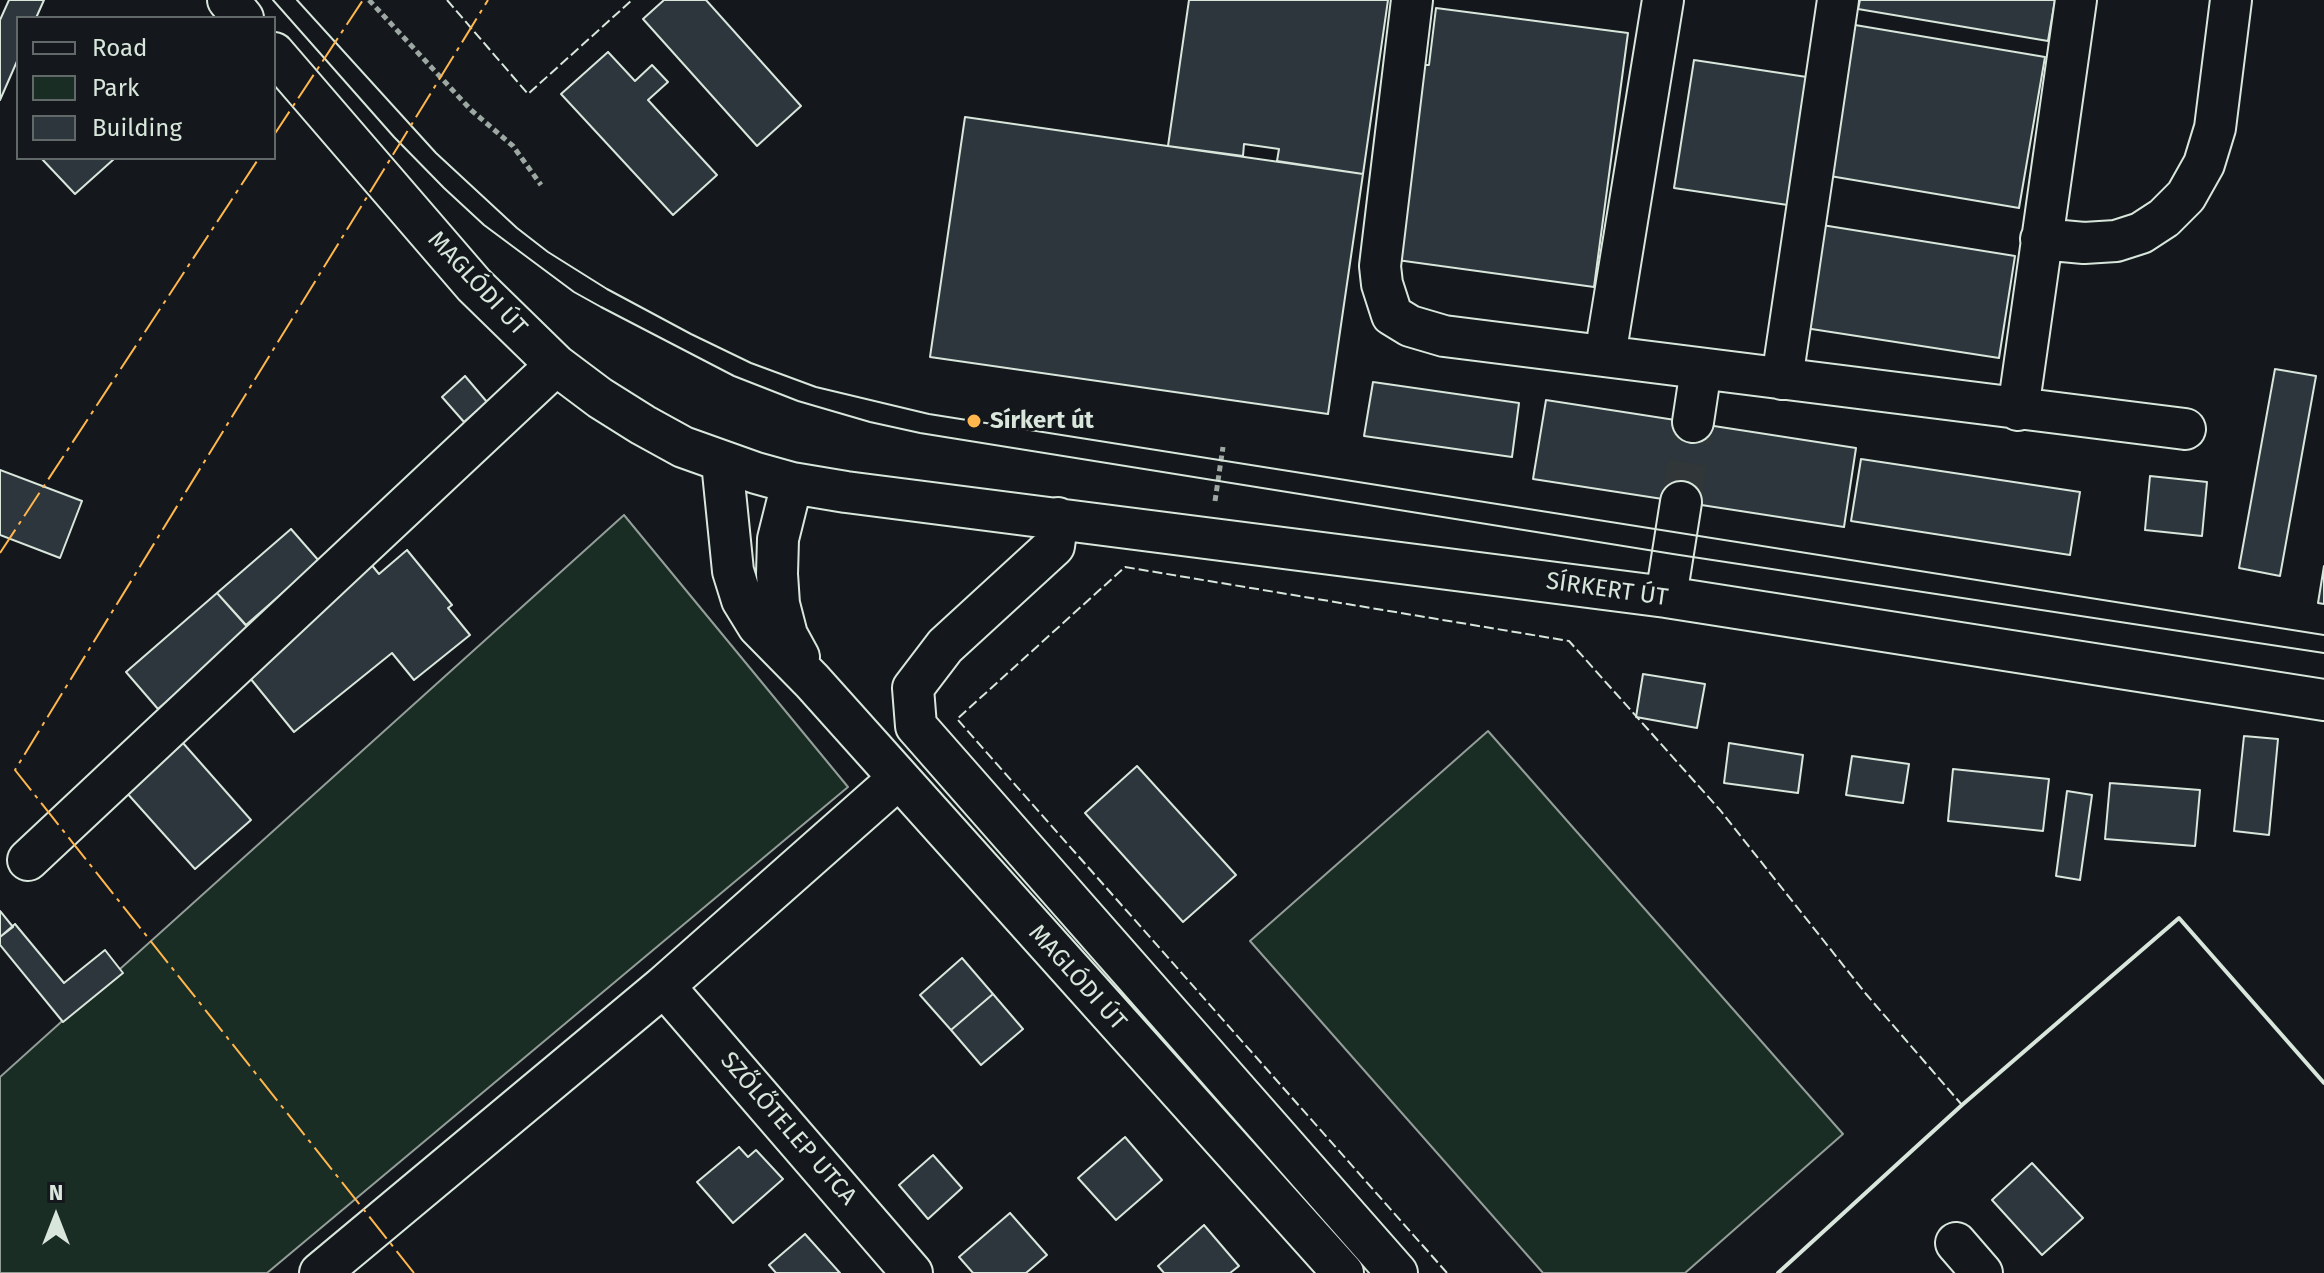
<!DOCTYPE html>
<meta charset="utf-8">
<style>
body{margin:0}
#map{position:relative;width:2324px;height:1273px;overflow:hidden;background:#14181c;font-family:"Fira Sans",sans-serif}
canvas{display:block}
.legend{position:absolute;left:16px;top:16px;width:260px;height:144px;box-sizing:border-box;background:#14181c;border:2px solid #626a69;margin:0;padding:10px 14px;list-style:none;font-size:24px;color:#d8e6dc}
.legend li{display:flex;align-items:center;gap:16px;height:40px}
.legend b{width:40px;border:2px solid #626a69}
.north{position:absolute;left:16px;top:1177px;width:80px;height:80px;-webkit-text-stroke:6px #14181c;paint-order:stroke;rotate:0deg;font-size:22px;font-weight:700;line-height:32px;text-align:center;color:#d8e6dc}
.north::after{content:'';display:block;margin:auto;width:28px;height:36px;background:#d8e6dc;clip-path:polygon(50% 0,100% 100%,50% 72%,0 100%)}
</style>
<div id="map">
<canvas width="2324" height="1273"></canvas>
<ul class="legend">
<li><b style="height:10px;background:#14181c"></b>Road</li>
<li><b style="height:22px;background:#1a2d24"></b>Park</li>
<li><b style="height:22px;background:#2c363c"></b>Building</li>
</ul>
<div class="north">N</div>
</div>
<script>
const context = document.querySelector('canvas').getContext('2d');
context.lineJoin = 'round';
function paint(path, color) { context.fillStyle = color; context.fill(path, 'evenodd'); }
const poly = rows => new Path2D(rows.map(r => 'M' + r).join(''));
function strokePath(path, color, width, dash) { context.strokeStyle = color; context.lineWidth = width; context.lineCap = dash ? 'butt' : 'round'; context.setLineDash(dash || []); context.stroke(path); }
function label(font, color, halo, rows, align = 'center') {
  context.font = font + ' "Fira Sans",sans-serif'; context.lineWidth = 6; context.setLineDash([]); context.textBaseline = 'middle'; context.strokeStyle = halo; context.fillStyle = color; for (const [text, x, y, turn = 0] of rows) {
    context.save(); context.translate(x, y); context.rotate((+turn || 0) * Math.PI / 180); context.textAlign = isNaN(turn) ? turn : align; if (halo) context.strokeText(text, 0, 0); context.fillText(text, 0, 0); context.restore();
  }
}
const green = poly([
 [624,515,848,787,267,1273,0,1273,0,1077,624,515],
 [1488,731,1843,1134,1685,1273,1543,1273,1250,941,1488,731]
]);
paint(green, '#1a2d24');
strokePath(green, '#939e99', 2);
const building = poly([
 [9,0,44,0,36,18,18,18,18,59,0,100,0,20,9,0],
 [664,0,706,0,801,106,757,146,643,19,664,0],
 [1189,0,1388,0,1363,174,1277,161,1279,149,1244,144,1243,156,1168,146,1189,0],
 [1860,0,2055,0,2048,41,1858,9,1860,0],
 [1436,8,1628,33,1594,287,1397,260,1424,65,1429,65,1436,8],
 [1855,25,2045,57,2019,208,1830,176,1855,25],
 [608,52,635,81,652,65,668,82,648,100,717,175,673,215,561,94,608,52],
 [1694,60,1820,79,1801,207,1674,188,1694,60],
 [965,117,1363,174,1328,414,930,357,965,117],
 [41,158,113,158,114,159,75,194,41,158],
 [1822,225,2015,256,1999,358,1805,328,1822,225],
 [2275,369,2316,376,2280,576,2239,568,2275,369],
 [465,376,487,402,464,422,442,397,465,376],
 [1373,382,1519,403,1512,457,1364,436,1373,382],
 [1546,400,1856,448,1844,527,1533,479,1546,400],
 [1861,459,2080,492,2070,555,1851,521,1861,459],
 [0,470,82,501,60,558,0,535,0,470],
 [2150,476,2207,482,2202,536,2145,530,2150,476],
 [291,529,319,561,246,625,217,593,291,529],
 [407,550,452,605,448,608,470,635,414,680,392,653,294,732,241,667,370,563,379,574,407,550],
 [2324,566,2324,604,2318,603,2324,566],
 [217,593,250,630,158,709,126,672,217,593],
 [1643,674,1705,684,1697,728,1636,717,1643,674],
 [2244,736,2278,739,2269,835,2234,831,2244,736],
 [183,743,251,820,195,869,126,792,183,743],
 [1729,743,1803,755,1798,793,1724,783,1729,743],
 [1852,756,1909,764,1903,803,1846,795,1852,756],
 [1137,766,1236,875,1183,922,1085,813,1137,766],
 [1953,769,2049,779,2043,831,1948,821,1953,769],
 [2110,783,2200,790,2195,846,2105,839,2110,783],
 [2067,791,2092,795,2080,880,2056,876,2067,791],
 [0,911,13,927,0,937,0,911],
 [15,924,64,983,105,950,123,973,63,1022,0,945,0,937,15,924],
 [962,958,993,994,951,1030,920,995,962,958],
 [993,994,1023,1029,981,1065,951,1030,993,994],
 [1125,1137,1162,1180,1116,1220,1078,1178,1125,1137],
 [739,1147,748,1157,756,1150,783,1179,733,1223,697,1182,739,1147],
 [933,1155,962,1188,928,1219,899,1185,933,1155],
 [2032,1163,2083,1218,2042,1255,1992,1200,2032,1163],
 [1010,1213,1047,1255,1026,1273,973,1273,959,1257,1010,1213],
 [1204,1225,1239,1266,1230,1273,1164,1273,1158,1266,1204,1225],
 [805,1234,840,1273,776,1273,769,1265,805,1234]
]);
paint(building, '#2c363c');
strokePath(building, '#d8e6dc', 2);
strokePath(poly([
 [1681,502,1693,422]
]), '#313739', 40, [40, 20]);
const minor = poly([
 [228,0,243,18],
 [1412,0,1380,266,1382,284,1392,315,1410,326,1444,336,2185,429],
 [274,53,474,285,556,365,600,398,643,425,683,447,756,473,792,483,846,492,1666,597,2324,700],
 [2041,239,2084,243,2116,241,2141,233,2164,218,2186,196,2204,164,2215,128,2231,0],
 [1605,356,1663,0],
 [1782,379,1838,0],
 [2018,410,2076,0],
 [1693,422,1701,369],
 [722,462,733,571,742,600,758,626,812,681,1343,1273],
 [792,483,778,539,777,574,779,604,787,635,799,657],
 [1058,518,1054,546,945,646,913,688,916,726,1397,1273],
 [1666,597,1681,502],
 [28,860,556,365],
 [664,986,912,1273],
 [1956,1243,1982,1273],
 [320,1273,664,986,898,779]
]);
strokePath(minor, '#d8e6dc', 44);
strokePath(poly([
 [369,0,471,110,513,146,541,185],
 [1215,501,1223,447]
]), '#9da8a2', 5, [6, 4]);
strokePath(minor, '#14181c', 40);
strokePath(poly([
 [273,0,394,137,444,188,484,225,574,292,601,307,734,376,798,401,870,422,920,433,1673,554,2324,653],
 [297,0,436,153,517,228,548,252,607,289,691,334,751,363,816,387,929,414,2324,635]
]), '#d8e6dc', 2);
strokePath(poly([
 [447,0,528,94,632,0],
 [1447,1273,957,719,1125,567,1569,641,1720,810,1866,994,1962,1105]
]), '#d8e6dc', 2, [10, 4]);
strokePath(poly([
 [1778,1273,1962,1105,2179,918,2324,1083]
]), '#d8e6dc', 4);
strokePath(poly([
 [274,135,363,0],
 [0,553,259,158],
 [414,1273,15,770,488,0]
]), '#ffb74d', 2, [28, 6, 4, 6]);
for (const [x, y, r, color] of [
 [974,421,8,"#ffb74d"]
]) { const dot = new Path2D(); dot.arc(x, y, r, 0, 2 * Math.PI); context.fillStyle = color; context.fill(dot); strokePath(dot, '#14181c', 3); }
label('24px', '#d8e6dc', '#14181c', [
 ["MAGLÓDI ÚT",477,284,47],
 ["SÍRKERT ÚT",1607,590,8],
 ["MAGLÓDI ÚT",1077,978,48],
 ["SZŐLŐTELEP UTCA",788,1129,49]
]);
label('bold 24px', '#d8e6dc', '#14181c', [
 ["Sírkert út",990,421]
], 'left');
</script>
